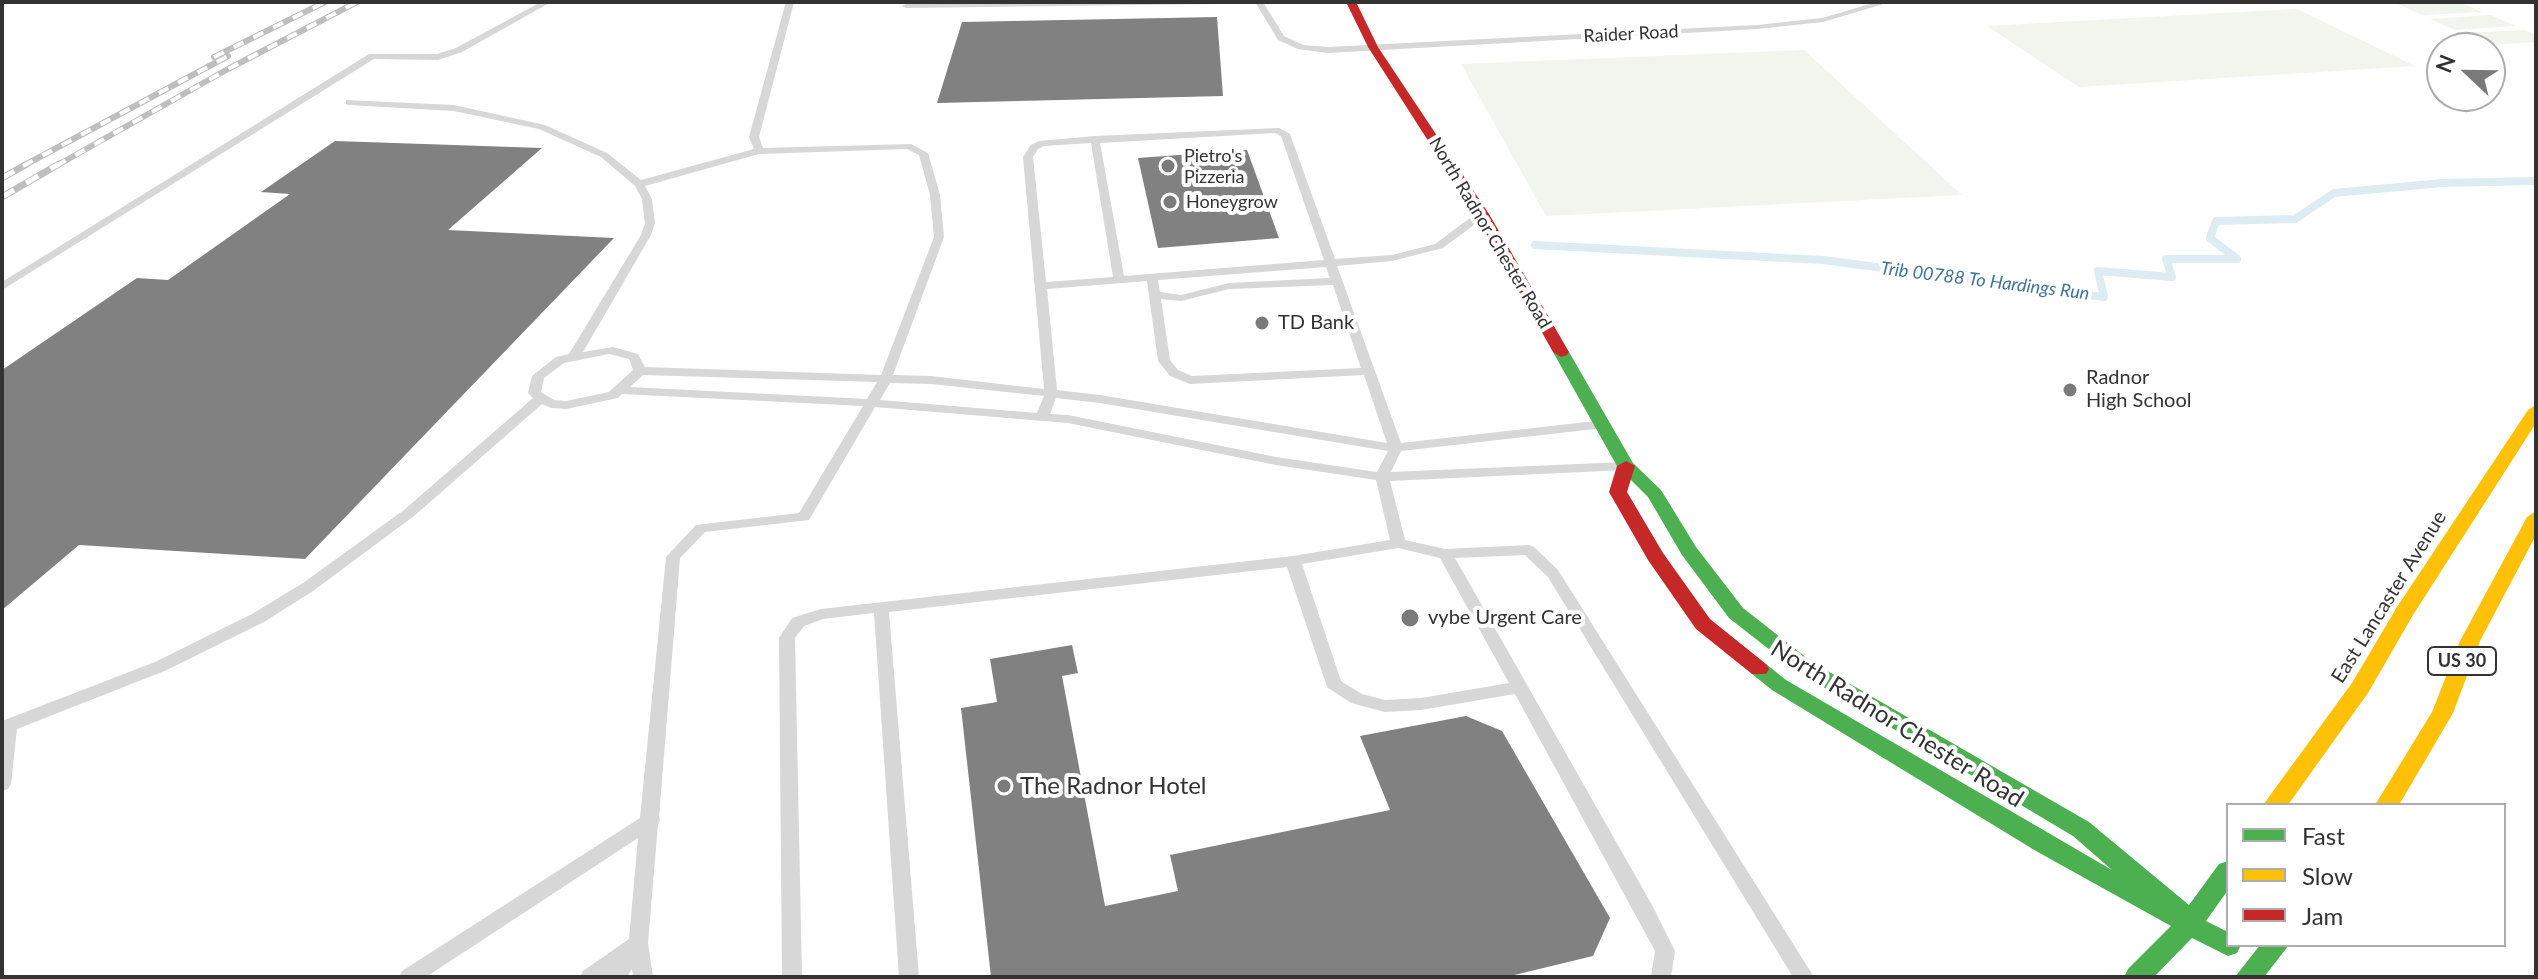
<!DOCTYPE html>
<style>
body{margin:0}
#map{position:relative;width:2538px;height:979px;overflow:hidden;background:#fff;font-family:Lato,sans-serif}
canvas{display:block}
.frame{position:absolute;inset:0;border:4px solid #333;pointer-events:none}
.legend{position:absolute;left:2226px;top:803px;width:280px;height:144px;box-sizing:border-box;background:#fff;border:2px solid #adadad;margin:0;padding:10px 14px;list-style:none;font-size:24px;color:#333}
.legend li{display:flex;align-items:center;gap:16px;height:40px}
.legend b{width:40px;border:2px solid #adadad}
.north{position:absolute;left:2426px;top:32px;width:80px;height:80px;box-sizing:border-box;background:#fff;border:2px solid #adadad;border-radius:50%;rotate:292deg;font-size:22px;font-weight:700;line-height:32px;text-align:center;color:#333}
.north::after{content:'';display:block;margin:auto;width:28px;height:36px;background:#7a7a7a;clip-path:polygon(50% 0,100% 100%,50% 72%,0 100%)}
</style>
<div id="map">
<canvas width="2538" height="979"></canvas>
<div class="frame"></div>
<ul class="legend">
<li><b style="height:10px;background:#4caf50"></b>Fast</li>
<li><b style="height:10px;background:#ffc107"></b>Slow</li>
<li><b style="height:10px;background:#c62828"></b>Jam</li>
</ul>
<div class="north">N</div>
</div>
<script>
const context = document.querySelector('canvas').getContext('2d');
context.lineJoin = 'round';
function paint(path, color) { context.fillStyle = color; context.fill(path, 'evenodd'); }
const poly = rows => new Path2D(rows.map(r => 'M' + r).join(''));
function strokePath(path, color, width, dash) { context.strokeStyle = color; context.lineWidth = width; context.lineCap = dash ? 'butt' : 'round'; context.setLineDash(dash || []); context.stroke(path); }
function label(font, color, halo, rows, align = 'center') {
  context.font = font + ' Lato,sans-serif'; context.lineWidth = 8; context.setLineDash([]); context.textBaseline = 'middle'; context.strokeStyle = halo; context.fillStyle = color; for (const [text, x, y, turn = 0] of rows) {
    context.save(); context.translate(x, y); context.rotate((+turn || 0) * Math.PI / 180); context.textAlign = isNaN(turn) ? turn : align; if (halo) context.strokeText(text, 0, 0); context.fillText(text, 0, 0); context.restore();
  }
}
paint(poly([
 [2459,2,2482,12,2422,15,2398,4],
 [2297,9,2415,66,2079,87,1987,26],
 [2490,15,2516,26,2455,30,2430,19],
 [2525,30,2536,35,2536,42,2489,45,2463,33],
 [1804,50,1962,195,1546,216,1461,64]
]), '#f1f5ed');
strokePath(poly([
 [1535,245,1823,260,2104,297,2098,271,2172,277,2166,259,2237,259,2210,238,2216,221,2295,219,2334,193,2442,183,2536,181]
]), '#ddebf3', 8);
paint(poly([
 [1217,17,1223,96,937,103,962,22],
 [335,141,542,148,448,230,614,238,305,559,79,545,2,610,2,370,137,278,168,280,290,194,261,192],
 [1247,150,1279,238,1158,248,1138,158],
 [1072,645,1078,673,1062,676,1105,906,1178,891,1170,855,1390,810,1360,736,1466,716,1502,731,1610,918,1593,956,1506,977,991,977,961,708,997,702,990,659]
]), '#818181');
paint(poly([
 [541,2,551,2,462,52,438,60,374,59,2,290,2,282,369,54,437,54,456,48,541,2],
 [786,2,794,2,759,137,763,148,911,144,928,153,940,195,944,237,893,375,931,376,1044,389,1023,157,1031,145,1039,141,1095,136,1279,128,1290,134,1335,259,1392,255,1435,244,1478,212,1486,212,1486,216,1443,248,1392,261,1337,266,1401,443,1604,420,1611,424,1604,428,1401,451,1391,472,1625,462,1632,466,1625,470,1390,481,1405,540,1445,549,1529,545,1534,547,1558,570,1814,977,1793,977,1548,577,1525,555,1455,558,1652,905,1675,951,1671,977,1651,977,1655,951,1515,694,1421,710,1385,712,1351,703,1328,688,1326,684,1287,567,889,612,919,977,899,977,874,613,823,619,804,626,795,638,802,977,782,977,779,638,792,618,821,609,1293,556,1390,540,1376,480,1276,465,1068,423,875,407,809,520,705,532,680,558,659,817,660,820,658,824,648,943,653,977,633,977,632,969,627,977,580,977,583,971,629,939,638,838,426,977,399,977,402,971,640,818,666,557,696,525,799,513,863,406,622,394,618,398,566,409,551,408,542,404,414,516,313,591,264,622,167,670,17,729,11,784,8,789,2,791,2,721,155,662,252,614,303,583,404,510,533,398,528,393,532,376,556,357,569,354,641,235,645,223,642,199,635,186,601,157,539,129,454,111,349,105,346,104,346,100,454,105,545,125,607,153,641,180,754,149,749,137,786,2],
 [1275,133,1281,136,1324,260,1124,276,1100,143,1275,133],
 [1091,143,1113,277,1046,282,1033,157,1038,149,1044,146,1091,143],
 [907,149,919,155,930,195,934,237,881,375,645,367,638,354,613,347,583,352,651,235,655,223,652,199,645,186,759,154,907,149],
 [1326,267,1330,278,1229,283,1181,295,1160,292,1158,280,1326,267],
 [1147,281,1158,361,1170,376,1190,384,1364,375,1387,443,1100,395,1057,390,1047,289,1147,281],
 [1333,285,1361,368,1192,376,1178,370,1170,360,1161,299,1181,301,1229,289,1333,285],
 [609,354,629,359,633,370,609,392,566,401,554,400,541,392,544,378,564,363,609,354],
 [643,375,877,382,867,399,630,387,643,375],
 [890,383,931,384,1044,396,1037,413,880,400,890,383],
 [1056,398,1100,403,1388,451,1377,472,1276,457,1068,415,1050,414,1056,398],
 [1398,548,1440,558,1509,683,1421,698,1385,700,1362,694,1341,681,1302,564,1398,548],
 [1034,2,1221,2,1217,4,906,8,902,6,906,4,1034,2],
 [1255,2,1263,2,1284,36,1303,45,1328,47,1757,25,1822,18,1877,2,1890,2,1823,22,1757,29,1328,53,1298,49,1278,40,1255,2]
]), '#d7d7d7');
paint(poly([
 [1561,347,1569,352,1633,463,1661,490,1696,547,1743,608,1812,662,2089,822,2189,905,2219,864,2228,861,2228,890,2206,921,2228,932,2228,945,2241,945,2237,953,2228,956,2192,938,2154,977,2124,977,2128,969,2171,926,2036,851,1772,690,1752,674,1749,669,1752,664,1766,664,1786,680,2112,870,2073,836,1798,672,1729,618,1682,555,1648,497,1617,466,1553,352,1561,347],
 [2260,945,2289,945,2264,977,2235,977,2260,945]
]), '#4caf50');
paint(poly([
 [2536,405,2536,423,2413,615,2368,693,2288,805,2263,805,2352,683,2397,607,2528,410,2536,405],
 [2536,511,2536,535,2480,641,2453,713,2399,805,2375,805,2432,712,2460,641,2527,517,2536,511]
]), '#ffc107');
paint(poly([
 [1346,2,1356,2,1378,47,1489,214,1569,352,1567,355,1561,357,1553,352,1475,214,1368,47,1346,2],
 [1626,461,1635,466,1627,492,1663,553,1710,619,1766,664,1769,669,1766,674,1752,674,1696,629,1648,560,1609,492,1617,466,1626,461]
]), '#c62828');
const railFar1 = poly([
 [214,57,325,2],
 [23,166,228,56],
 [56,166,228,69,357,2]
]);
const rail = poly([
 [2,178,27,164],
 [2,197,59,164]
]);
strokePath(railFar1, '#bebebe', 6);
strokePath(rail, '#bebebe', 7);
strokePath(railFar1, '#fff', 4, [11]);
strokePath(rail, '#fff', 5, [14]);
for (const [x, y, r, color] of [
 [1168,166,8,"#7a7a7a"],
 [1170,202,8,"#7a7a7a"],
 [1262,323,8,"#7a7a7a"],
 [2070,390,8,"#7a7a7a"],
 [1410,618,10,"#7a7a7a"],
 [1004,786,8,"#7a7a7a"]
]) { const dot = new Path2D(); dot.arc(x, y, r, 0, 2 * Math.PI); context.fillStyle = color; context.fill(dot); strokePath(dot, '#fff', 3); }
label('18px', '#333', '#fff', [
 ["Raider Road",1631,34,-3],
 ["North Radnor Chester Road",1490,233,59]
]);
label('18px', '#333', '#fff', [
 ["Pietro's",1184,156],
 ["Pizzeria",1184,177],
 ["Honeygrow",1186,202]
], 'left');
label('italic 18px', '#3f7597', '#fff', [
 ["Trib 00788 To Hardings Run",1985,281,7]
]);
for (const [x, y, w] of [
 [2462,661,68]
]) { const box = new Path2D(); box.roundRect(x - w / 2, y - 14, w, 28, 6); context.fillStyle = '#fff'; context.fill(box); strokePath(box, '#333', 2); }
label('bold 18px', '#333', null, [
 ["US 30",2462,661]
]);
label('20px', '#333', '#fff', [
 ["TD Bank",1278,323],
 ["Radnor",2086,378],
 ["High School",2086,401],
 ["vybe Urgent Care",1428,618]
], 'left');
label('20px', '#333', '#fff', [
 ["East Lancaster Avenue",2389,597,-58]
]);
label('24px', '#333', '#fff', [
 ["North Radnor Chester Road",1897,724,32]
]);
label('24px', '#333', '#fff', [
 ["The Radnor Hotel",1020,786]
], 'left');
</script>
